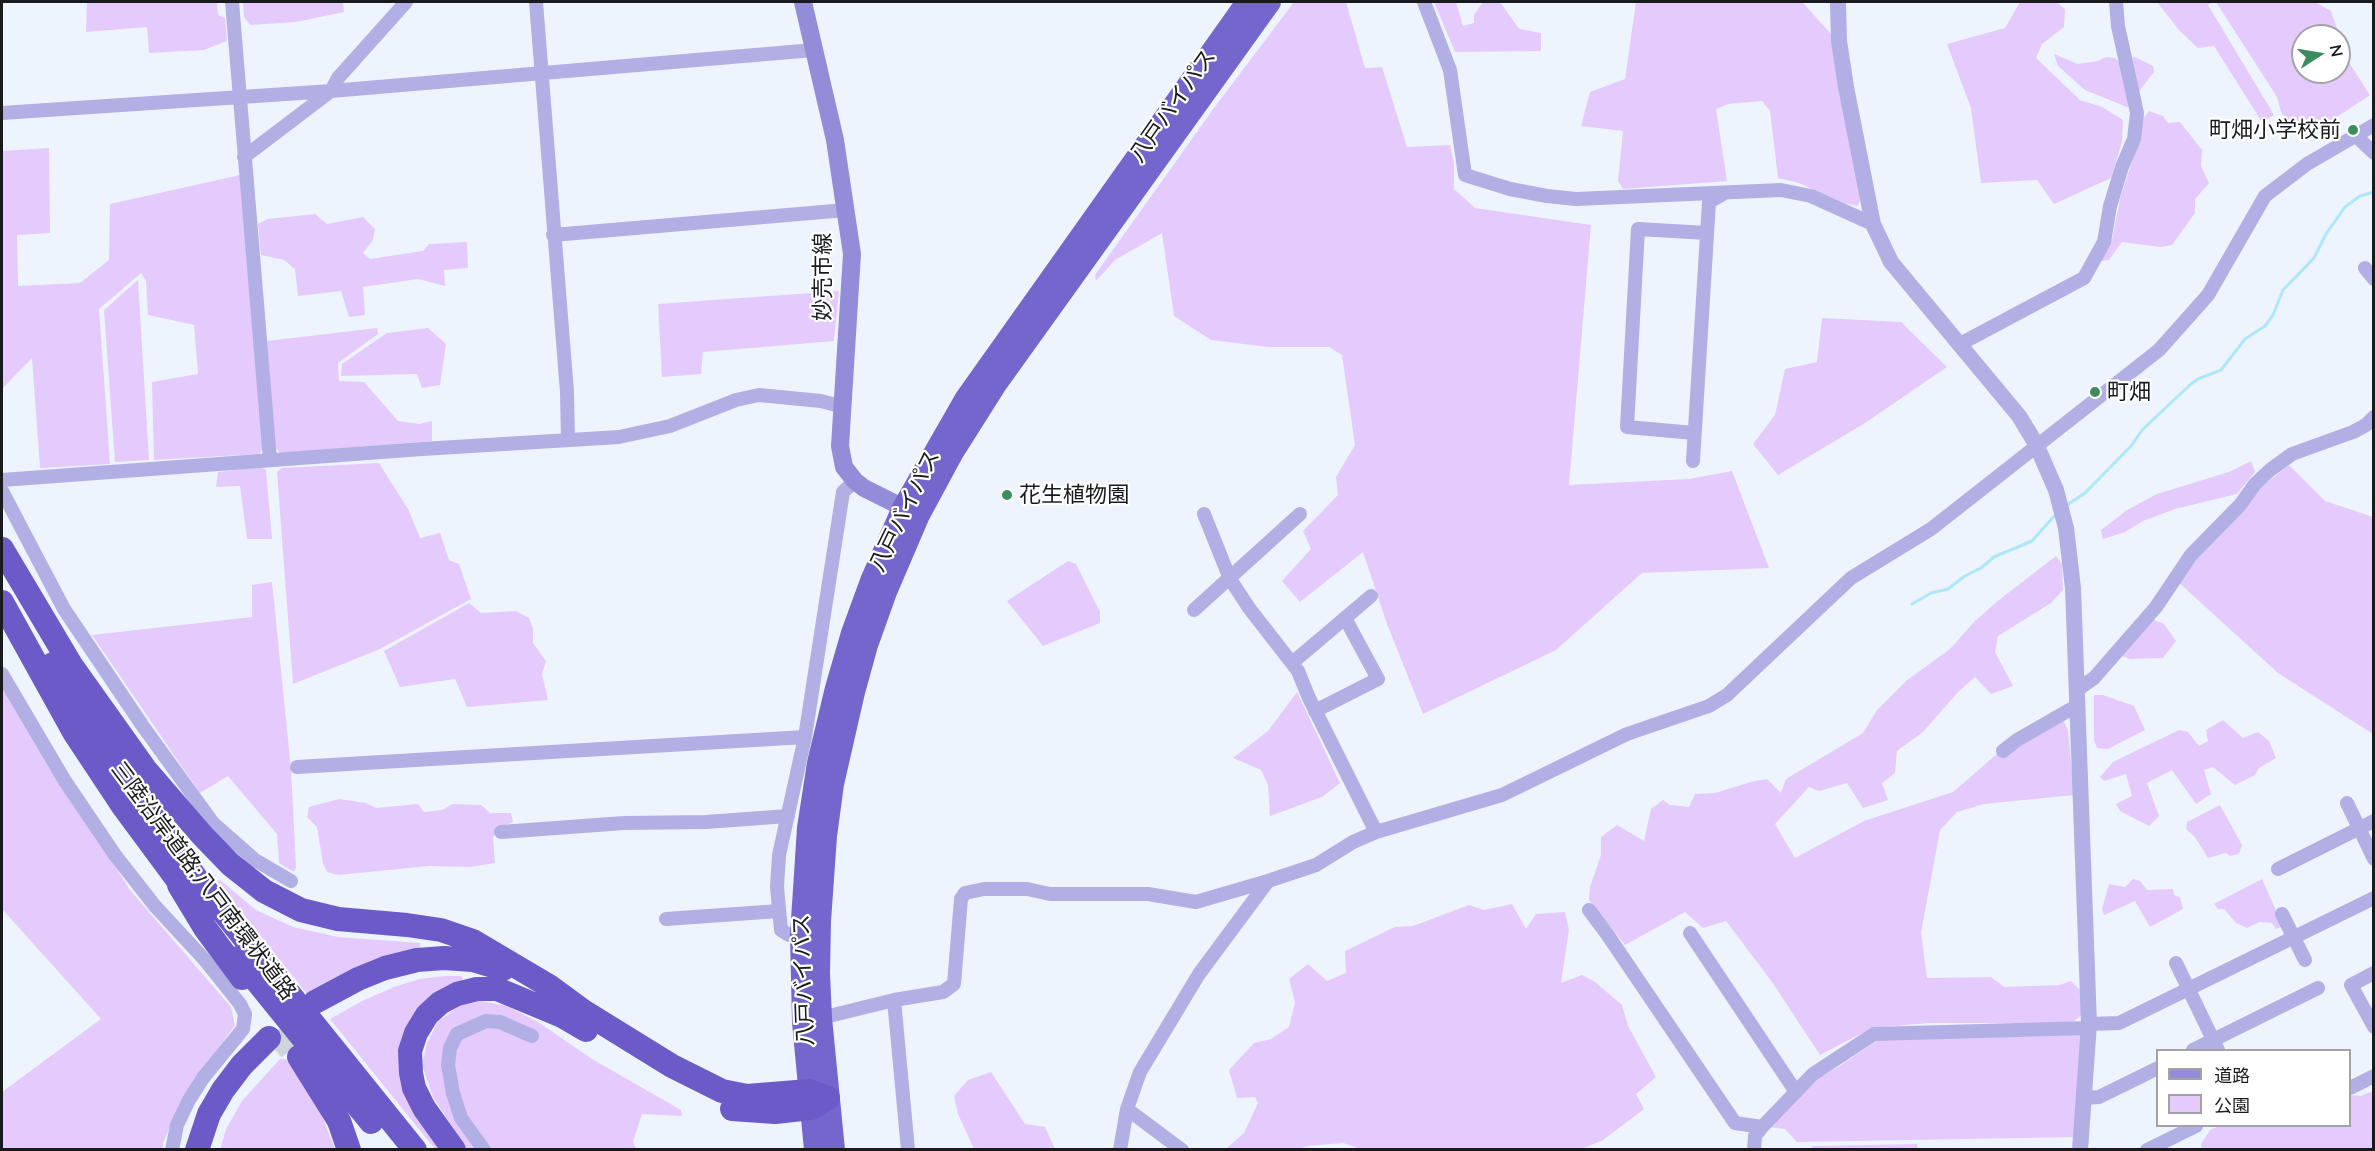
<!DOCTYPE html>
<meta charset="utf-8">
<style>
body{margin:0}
#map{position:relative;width:2375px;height:1151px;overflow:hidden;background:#eef4fe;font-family:Mulish,"Noto Sans JP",sans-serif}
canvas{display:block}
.frame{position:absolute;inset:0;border:3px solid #181a1e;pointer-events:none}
.legend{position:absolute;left:2156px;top:1049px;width:195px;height:78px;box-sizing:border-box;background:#fff;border:2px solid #a3a3a5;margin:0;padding:8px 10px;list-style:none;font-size:18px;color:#181a1e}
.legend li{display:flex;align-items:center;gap:12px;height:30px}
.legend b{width:30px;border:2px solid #a3a3a5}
.north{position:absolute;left:2291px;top:24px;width:60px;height:60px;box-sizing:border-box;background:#fff;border:2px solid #a3a3a5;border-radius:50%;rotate:78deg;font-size:16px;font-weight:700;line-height:24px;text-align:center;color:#181a1e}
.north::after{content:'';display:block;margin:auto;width:21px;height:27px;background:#3b8d5f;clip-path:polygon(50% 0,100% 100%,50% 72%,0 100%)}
</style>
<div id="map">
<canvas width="2375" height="1151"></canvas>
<div class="frame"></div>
<ul class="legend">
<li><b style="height:8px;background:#938cd9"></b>道路</li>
<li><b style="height:16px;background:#e5cafd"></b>公園</li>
</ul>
<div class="north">N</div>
</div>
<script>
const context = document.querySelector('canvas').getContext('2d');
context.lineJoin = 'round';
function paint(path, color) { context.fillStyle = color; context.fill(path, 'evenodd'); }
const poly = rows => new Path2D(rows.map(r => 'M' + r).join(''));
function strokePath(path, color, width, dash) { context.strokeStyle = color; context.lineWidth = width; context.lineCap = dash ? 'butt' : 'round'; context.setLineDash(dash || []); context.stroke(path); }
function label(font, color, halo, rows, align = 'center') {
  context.font = font + ' Mulish,"Noto Sans JP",sans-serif'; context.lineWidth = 4.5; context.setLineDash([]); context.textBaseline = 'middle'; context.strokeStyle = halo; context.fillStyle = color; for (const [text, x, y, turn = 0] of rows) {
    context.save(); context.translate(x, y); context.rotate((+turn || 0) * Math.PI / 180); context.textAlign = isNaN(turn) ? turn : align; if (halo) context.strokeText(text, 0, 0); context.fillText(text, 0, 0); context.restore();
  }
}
paint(poly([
 [87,2,217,2,218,15,225,18,227,41,204,50,149,53,147,27,86,32],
 [243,2,343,2,344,12,296,22,250,25,244,17],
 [1294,2,1346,2,1365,68,1382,67,1407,147,1450,145,1454,163,1454,189,1475,208,1591,225,1569,485,1689,479,1732,471,1769,568,1642,573,1556,650,1423,714,1387,624,1363,552,1300,602,1282,581,1311,549,1303,531,1338,495,1336,477,1355,445,1342,355,1329,347,1268,347,1211,340,1174,316,1162,233,1115,260,1096,281,1095,275,1214,108],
 [1434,2,1456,2,1463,26,1474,23,1474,15,1483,2,1500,2,1519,29,1541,33,1541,51,1455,52],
 [1636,2,1802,2,1833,36,1861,197,1858,206,1844,203,1799,183,1778,178,1770,111,1762,101,1728,104,1716,109,1727,181,1623,189,1618,181,1623,131,1581,126,1590,92,1625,79],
 [2020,2,2056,2,2065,9,2064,27,2042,44,2036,58,2080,100,2102,107,2123,120,2122,142,2111,178,2054,204,2037,180,1981,183,1971,108,1947,44,2005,28],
 [2157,2,2212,2,2208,5,2274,115,2262,122,2214,46,2198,48,2179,30],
 [2216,2,2315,2,2331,11,2348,61,2370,95,2301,141,2281,112,2277,97],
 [2303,36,2339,36,2339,72,2303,72],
 [2054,54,2078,64,2098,61,2106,57,2115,58,2118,61,2135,57,2153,66,2154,72,2127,107,2085,90,2058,66],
 [2149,111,2163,116,2168,123,2180,122,2202,150,2201,166,2209,183,2195,199,2195,213,2172,245,2161,247,2122,242,2109,260,2101,261,2112,239,2121,195,2138,144,2141,122],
 [49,148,50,233,17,235,18,286,80,283,109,260,110,204,240,175,264,447,259,454,154,460,152,382,198,374,194,325,148,315,146,281,141,273,99,309,110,464,40,468,32,358,2,389,2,151],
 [315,214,327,224,363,217,375,229,373,240,363,253,370,259,423,251,429,244,467,242,468,268,444,270,445,286,418,279,363,287,365,315,349,317,341,291,298,296,295,269,284,260,261,255,258,224,268,219],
 [138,280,149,460,115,462,104,310],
 [839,291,834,341,703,352,701,374,662,377,658,304],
 [1822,318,1901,322,1947,367,1865,423,1778,475,1753,444,1775,415,1785,369,1817,362],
 [377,328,378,334,338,363,339,381,364,382,398,421,419,424,432,421,432,441,281,453,275,448,267,341],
 [428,328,446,344,440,385,422,388,417,374,341,376,342,364,387,333],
 [2251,461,2255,472,2237,494,2175,509,2143,521,2125,532,2103,539,2101,530,2127,510,2157,494,2229,472],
 [379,463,408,509,420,538,440,533,449,560,459,564,471,599,380,649,293,684,277,472,282,468],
 [2289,465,2325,501,2373,517,2373,734,2278,673,2176,580,2260,488],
 [261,467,266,470,272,539,247,539,240,486,216,487,218,472],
 [2056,556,2062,564,2063,590,2051,603,1998,636,1995,652,2013,686,1991,694,1975,677,1959,691,1923,732,1897,751,1895,773,1882,783,1888,800,1863,808,1847,783,1819,791,1809,787,1775,824,1795,858,1864,821,1953,792,2013,740,2059,712,2068,730,2074,795,1984,804,1957,812,1940,830,1921,933,1927,978,1991,977,2004,987,2059,985,2071,981,2082,992,2081,1016,2074,1021,2059,1023,1928,1023,1872,1028,1820,1055,1772,982,1726,921,1703,928,1685,912,1625,945,1589,900,1590,887,1601,855,1601,837,1617,825,1644,841,1651,809,1663,800,1670,805,1689,807,1695,794,1715,793,1754,781,1767,779,1781,793,1786,779,1863,733,1877,710,1906,681,1950,649,1975,621,1999,600],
 [1068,561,1076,564,1100,612,1100,623,1043,646,1007,601],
 [272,582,291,769,296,867,294,872,279,863,277,834,228,776,200,793,92,635,252,617,252,585],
 [469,603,481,613,516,611,529,618,533,629,533,643,546,661,542,674,548,700,467,707,455,679,400,687,384,651],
 [2152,619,2164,624,2176,641,2163,658,2130,659,2122,656],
 [2,684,130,890,231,1007,235,1025,180,1103,163,1143,163,1149,2,1149,2,1092,101,1019,2,909],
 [1297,692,1340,783,1322,797,1270,816,1268,785,1261,770,1233,758,1268,731],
 [2094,695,2103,695,2134,706,2145,730,2108,749,2097,748,2094,740],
 [2223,720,2243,738,2258,732,2269,741,2276,758,2259,768,2255,775,2235,785,2213,767,2204,770,2211,794,2196,804,2172,770,2147,783,2159,816,2149,826,2120,811,2116,804,2132,796,2126,774,2104,781,2100,777,2113,762,2179,730,2188,732,2199,746,2208,741,2206,730],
 [339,799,366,803,376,808,418,804,424,812,442,810,453,804,481,805,490,813,511,813,513,822,500,827,493,837,495,863,470,867,429,866,338,875,327,872,323,863,317,827,307,817,309,807],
 [2220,805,2242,845,2239,854,2230,856,2226,853,2208,858,2195,837,2186,829,2187,822],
 [2133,879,2140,881,2147,890,2173,889,2174,895,2180,897,2183,909,2150,927,2135,901,2104,915,2102,909,2109,884,2125,887],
 [2262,879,2283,926,2276,929,2272,923,2259,922,2247,928,2236,923,2224,909,2218,909,2214,904],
 [220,880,256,910,293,927,338,937,420,943,420,949,390,954,354,968,308,995,217,881],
 [1512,904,1526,929,1536,914,1565,912,1569,930,1561,983,1582,975,1595,982,1622,1005,1628,1026,1656,1077,1636,1094,1644,1109,1603,1140,1582,1149,1364,1150,1343,1143,1307,1146,1300,1149,1226,1149,1244,1133,1258,1103,1255,1097,1237,1098,1229,1070,1254,1043,1271,1039,1289,1027,1295,1002,1289,979,1308,964,1327,981,1346,973,1345,951,1395,927,1413,926,1469,905,1484,910],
 [445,976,462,976,463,984,402,1045,443,1149,435,1149,330,1019,362,1001,394,987,419,979],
 [481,1001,507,1006,538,1022,592,1059,681,1110,682,1116,642,1114,633,1142,636,1149,467,1149,433,1097,422,1065,427,1043,438,1022,459,1006],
 [2081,1035,2077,1137,1797,1142,1785,1129,1769,1127,1816,1079,1838,1067,1878,1040],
 [280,1059,286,1059,322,1116,335,1149,220,1150,226,1129,242,1101],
 [991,1072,1025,1124,1045,1127,1055,1149,974,1149,958,1114,954,1096,968,1080],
 [2373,1091,2373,1149,2202,1149,2201,1144,2210,1130,2219,1126,2350,1126,2350,1095,2361,1096],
 [1917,1144,1918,1149,1810,1149,1813,1146]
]), '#e5cafd');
strokePath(poly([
 [2067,505,2085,493,2131,446,2143,429,2191,384,2198,379,2221,370,2245,339,2265,326,2273,315,2283,290,2314,258,2326,234,2345,207,2360,196,2374,192],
 [1912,604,1931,593,1948,589,1965,576,1981,568,1994,557,2032,541,2057,513]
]), '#aee6fa', 3);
strokePath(poly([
 [274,1048,312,1019]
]), '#ced3dc', 24, [24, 12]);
strokePath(poly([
 [232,2,270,460],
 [536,2,567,392,568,440],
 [1424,2,1450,70,1465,175,1510,189,1547,196,1576,199,1781,190,1811,196,1873,224],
 [2,113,331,91,814,50],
 [2356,136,2374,153],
 [244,157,331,91,338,78,406,2],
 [553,235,846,210],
 [2365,268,2374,279],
 [1960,344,2084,278,2104,242,2110,206,2122,167,2134,139,2137,113,2118,26,2116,2],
 [1694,433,1627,427,1638,229,1707,233],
 [1693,461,1709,202,1725,193],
 [2,480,422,449,619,437,670,426,736,400,759,395,821,401,843,407],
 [2,491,64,609,142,725,213,823,255,860,291,881],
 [1204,514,1230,579,1249,608,1298,671,1309,698,1376,832],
 [1194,610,1300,514],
 [1292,663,1371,596],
 [2,674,65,781,115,855,155,906,204,959,240,1004,245,1014,243,1029,203,1078,189,1100,177,1125,172,1150],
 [2077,690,2094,678,2156,607,2191,555,2240,505,2255,484,2270,470,2292,454,2353,432,2366,425,2374,417],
 [1315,711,1378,679,1345,618],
 [2003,751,2017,740,2078,705],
 [297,767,805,737],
 [2347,803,2374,859],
 [501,832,624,823,706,822,788,816],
 [2278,869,2374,821],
 [1589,910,1607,934,1735,1123,1762,1127],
 [2282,914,2305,960],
 [666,919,779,911],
 [1690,933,1796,1092],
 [801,935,789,935,781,930,777,887,779,855,805,737,843,492,855,481],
 [2176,963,2218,1050],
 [2374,973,2351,985,2374,1027],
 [894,1000,908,1150],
 [821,1018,894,1000,943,992,954,984,961,899,965,893,984,889,1027,889,1050,894,1148,894,1196,902,1268,881],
 [2089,1024,2119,1023,2374,898],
 [2193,1050,2318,988],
 [2350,1088,2374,1076],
 [2084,1098,2099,1097,2158,1068],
 [1127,1109,1182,1150],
 [484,1150,461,1118,453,1093,448,1065,450,1048,457,1034,486,1021,500,1022,532,1036],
 [1120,1150,1127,1109,1140,1072,1199,974,1268,881,1316,865,1353,842,1376,832,1502,795,1627,734,1709,706,1727,695,1851,578,1931,529,2159,350,2208,295,2265,196,2307,164,2374,125],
 [1754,1150,1755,1136,1762,1127,1813,1074,1874,1034,2089,1028],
 [2147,1150,2196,1126]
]), '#b2afe4', 14);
strokePath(poly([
 [1838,2,1839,41,1846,87,1873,224,1891,262,2019,416,2036,444,2056,490,2066,528,2073,588,2089,1024,2080,1150]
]), '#b2afe4', 16);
strokePath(poly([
 [803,2,835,140,852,254,840,446,844,467,855,481,864,488,914,513]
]), '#938cd9', 18);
strokePath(poly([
 [815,1150,803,1022,801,935,808,828,818,763,836,688,852,633,871,581,903,508,966,398,1247,2],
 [834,1150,821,1018,819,973,820,921,826,836,833,784,854,692,867,645,886,592,919,515,953,452,996,384,1270,2]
]), '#7566cd', 22);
strokePath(poly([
 [2,549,71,665,145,769,202,835,230,864,264,891,301,910,338,919,407,925,441,930,473,941,549,986,583,1011,672,1066,722,1091,747,1096,809,1091,828,1098],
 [2,602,74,732,123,806,191,898],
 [53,664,108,754,196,878,415,1150],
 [179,885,205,928,242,978],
 [238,958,371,1122],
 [315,1002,358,979,385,968,417,960,444,958,473,960,503,969],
 [299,1057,339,1121,349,1150],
 [732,1109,775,1112,811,1108,828,1098],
 [197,1150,209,1114,223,1090,242,1065,269,1038],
 [454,1150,424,1108,414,1088,411,1073,410,1051,416,1033,427,1015,440,1003,457,994,477,989,497,989,562,1016,586,1030]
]), '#6c5ac9', 24);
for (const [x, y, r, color] of [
 [2353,130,6,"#3b8d5f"],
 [2095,392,6,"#3b8d5f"],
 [1007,495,6,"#3b8d5f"]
]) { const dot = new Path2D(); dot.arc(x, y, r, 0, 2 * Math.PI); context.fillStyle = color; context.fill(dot); strokePath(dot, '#fff', 2); }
label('22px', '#181a1e', '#fff', [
 ["八戸バイパス",1173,106,-55],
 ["妙売市線",823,277,-90],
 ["八戸バイパス",905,511,-64],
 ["三陸沿岸道路;八戸南環状道路",203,881,53],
 ["八戸バイパス",804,980,-92]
]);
label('22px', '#181a1e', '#fff', [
 ["町畑小学校前",2341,130,"right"],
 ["町畑",2107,392],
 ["花生植物園",1019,495]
], 'left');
</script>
